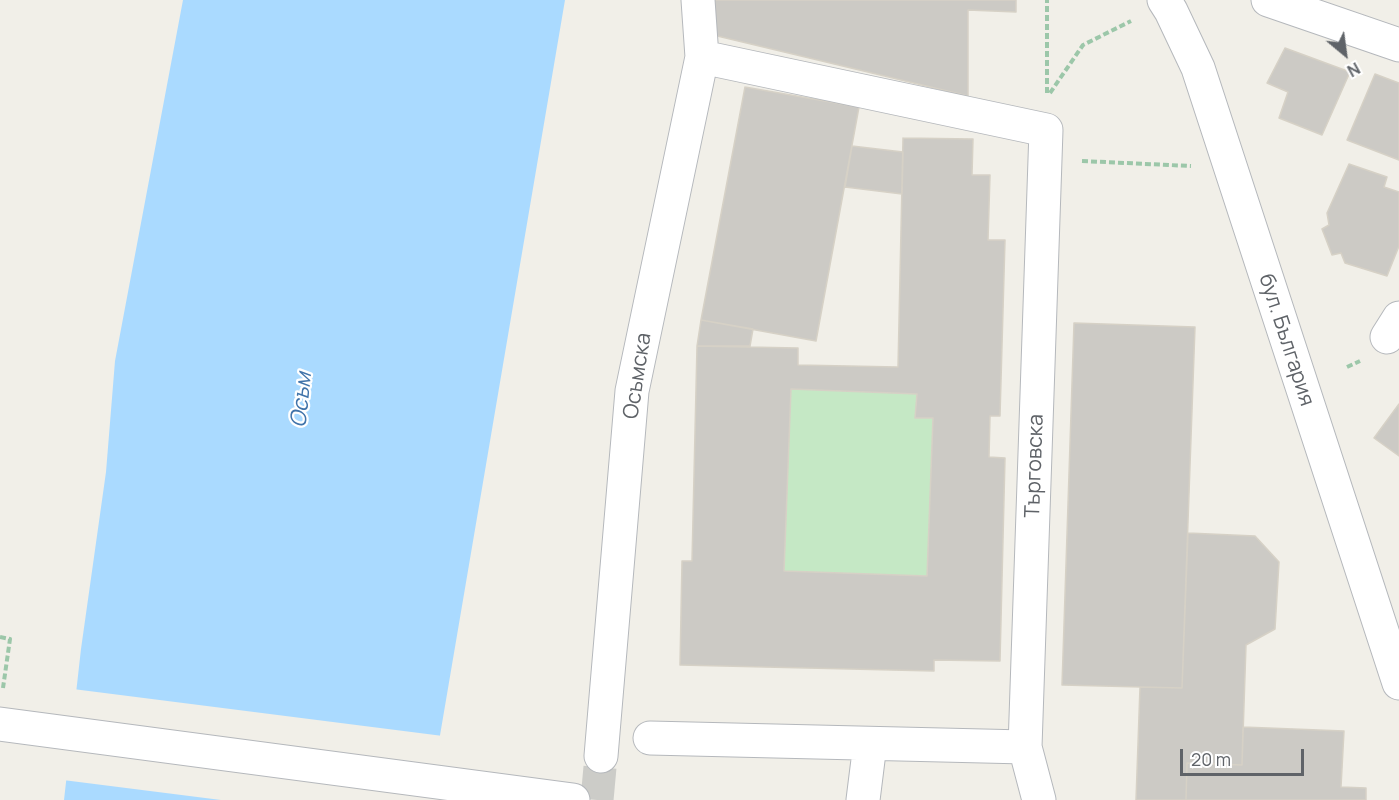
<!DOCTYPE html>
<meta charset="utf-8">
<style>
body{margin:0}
#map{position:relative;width:1399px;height:800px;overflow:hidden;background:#f1efe8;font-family:Manrope,sans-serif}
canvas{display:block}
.north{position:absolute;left:1315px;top:24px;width:60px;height:60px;-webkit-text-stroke:4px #fff;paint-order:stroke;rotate:151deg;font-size:16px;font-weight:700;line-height:24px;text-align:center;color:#5f6368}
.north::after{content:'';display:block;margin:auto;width:21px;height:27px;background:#5f6368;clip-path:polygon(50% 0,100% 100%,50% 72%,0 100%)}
.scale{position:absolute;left:1180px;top:749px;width:124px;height:27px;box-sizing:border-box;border:3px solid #5f6368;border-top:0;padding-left:8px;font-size:18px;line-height:21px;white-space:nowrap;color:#5f6368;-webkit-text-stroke:4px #fff;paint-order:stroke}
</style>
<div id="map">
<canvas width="1399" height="800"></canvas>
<div class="north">N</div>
<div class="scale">20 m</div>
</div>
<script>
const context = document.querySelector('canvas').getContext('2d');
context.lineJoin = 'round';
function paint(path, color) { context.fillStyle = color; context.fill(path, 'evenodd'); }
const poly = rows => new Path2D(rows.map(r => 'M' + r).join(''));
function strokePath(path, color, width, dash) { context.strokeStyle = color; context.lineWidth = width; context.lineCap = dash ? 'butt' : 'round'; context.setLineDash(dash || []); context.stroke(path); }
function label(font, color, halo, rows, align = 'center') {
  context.font = font + ' Manrope,sans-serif'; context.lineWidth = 4.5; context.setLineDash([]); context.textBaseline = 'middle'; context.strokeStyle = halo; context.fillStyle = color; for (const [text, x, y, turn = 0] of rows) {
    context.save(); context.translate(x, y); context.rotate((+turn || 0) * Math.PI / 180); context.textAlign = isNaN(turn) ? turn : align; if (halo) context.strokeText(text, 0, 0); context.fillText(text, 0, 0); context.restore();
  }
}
paint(poly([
 [791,389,917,394,916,417,933,418,927,576,784,571]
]), '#c5e8c5');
paint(poly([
 [183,0,565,0,429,800,64,800,81,649,106,472,115,361]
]), '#aadaff');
paint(poly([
 [73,689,443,736,432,800,221,800,63,780]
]), '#f1efe8');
const building = poly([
 [715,0,1016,0,1016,12,968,10,968,96,709,34,715,0],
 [1285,48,1350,72,1322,135,1279,118,1288,92,1267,83,1285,48],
 [1375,74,1399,83,1399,160,1347,140,1375,74],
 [745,87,859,107,816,341,701,320,745,87],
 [903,138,973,139,972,175,990,175,988,240,1005,240,1000,416,990,416,989,457,1005,458,1000,661,934,660,934,671,680,665,682,561,692,561,697,346,798,348,798,365,898,367,903,138],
 [791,389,917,394,915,418,933,418,927,576,784,571,791,389],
 [852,146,903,152,902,194,845,187,852,146],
 [1349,164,1387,177,1384,187,1399,192,1399,246,1387,276,1345,263,1341,253,1332,255,1322,229,1329,225,1327,213,1349,164],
 [701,320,753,329,750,346,697,346,701,320],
 [1074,323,1195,327,1182,688,1062,685,1074,323],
 [1399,404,1399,456,1374,438,1399,404],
 [1188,533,1255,536,1279,562,1275,629,1246,645,1242,765,1187,763,1186,800,1136,800,1140,687,1182,688,1188,533],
 [1243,727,1344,731,1341,787,1366,788,1366,800,1186,800,1187,763,1242,765,1243,727]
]);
paint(building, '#cccac5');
strokePath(building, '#d6d1c6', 1.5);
strokePath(poly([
 [597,800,601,756]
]), '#ccccc8', 33, [33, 16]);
const minor = poly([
 [1164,0,1171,11,1198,68,1399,683],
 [1268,0,1399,45],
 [702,57,1046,130,1025,747,1039,800],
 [1387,337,1399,318],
 [0,724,573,800],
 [650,738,1025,747],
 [601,756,632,391,702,57,698,0],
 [863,800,870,744]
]);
strokePath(minor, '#b5b8bc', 35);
strokePath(poly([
 [1047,93,1047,0],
 [1050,93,1083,45,1131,21],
 [1082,161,1191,166],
 [1347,367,1360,361],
 [0,637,10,639,3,688]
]), '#9cc7a9', 4, [6, 3]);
strokePath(minor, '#fff', 33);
label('21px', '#5f6368', '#fff', [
 ["бул. България",1286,340,72],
 ["Осъмска",638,376,-81],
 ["Търговска",1035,466,-88]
]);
label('italic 22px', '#4174aa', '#fff', [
 ["Осъм",302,400,-84]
]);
</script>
